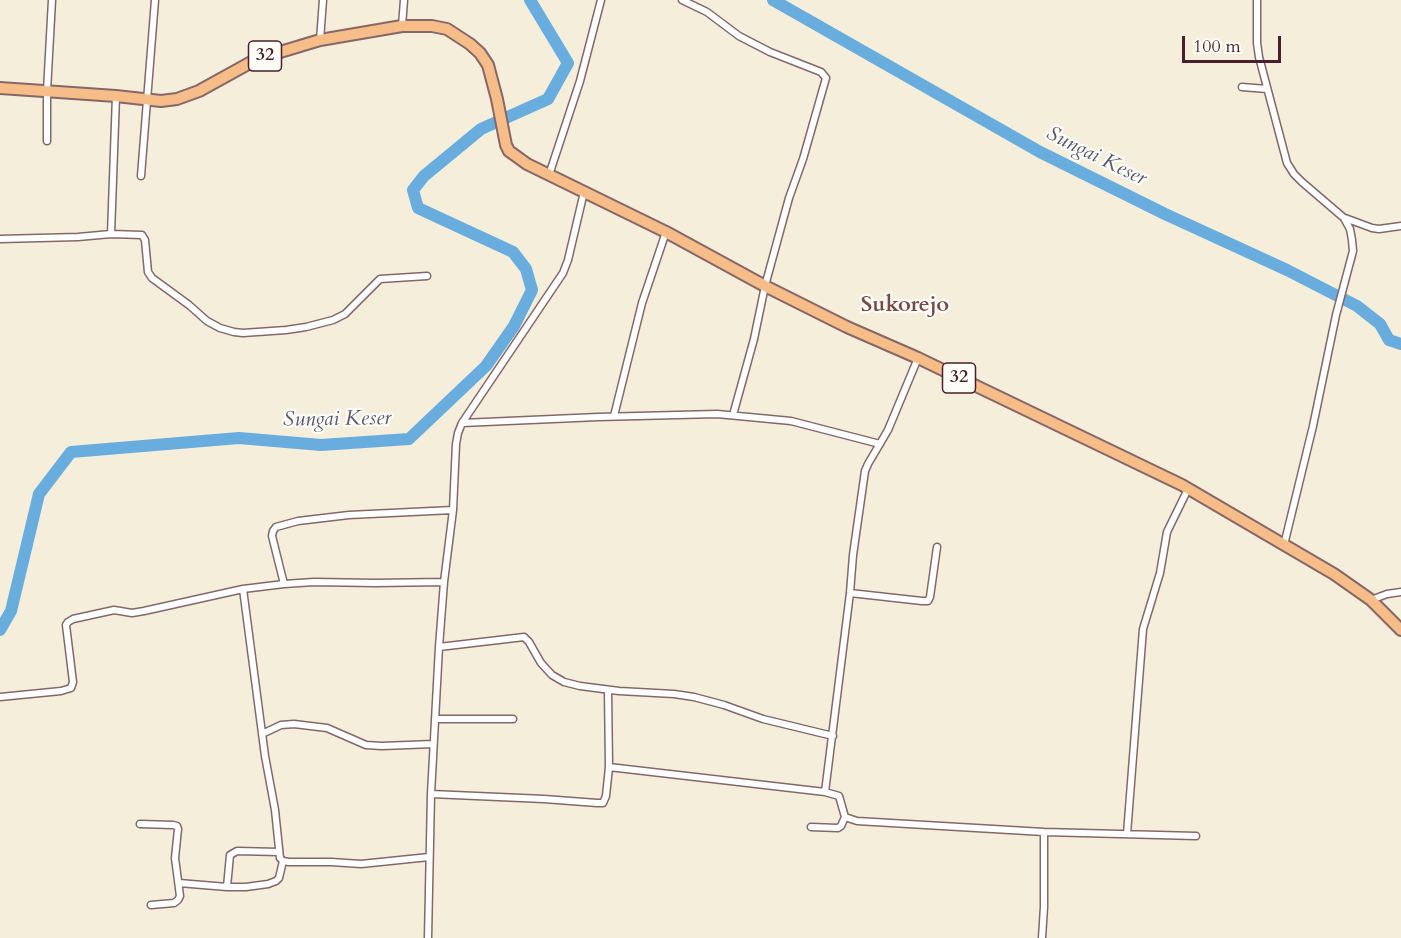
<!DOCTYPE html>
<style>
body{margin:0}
#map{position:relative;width:1401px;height:938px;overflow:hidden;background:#f5eedb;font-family:Cardo,serif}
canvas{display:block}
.scale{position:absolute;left:1182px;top:36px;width:99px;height:27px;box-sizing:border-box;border:3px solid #4a1f2b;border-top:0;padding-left:8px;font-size:18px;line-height:21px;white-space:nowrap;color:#4a1f2b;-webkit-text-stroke:4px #fdfcf7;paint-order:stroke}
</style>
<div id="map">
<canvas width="1401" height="938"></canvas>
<div class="scale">100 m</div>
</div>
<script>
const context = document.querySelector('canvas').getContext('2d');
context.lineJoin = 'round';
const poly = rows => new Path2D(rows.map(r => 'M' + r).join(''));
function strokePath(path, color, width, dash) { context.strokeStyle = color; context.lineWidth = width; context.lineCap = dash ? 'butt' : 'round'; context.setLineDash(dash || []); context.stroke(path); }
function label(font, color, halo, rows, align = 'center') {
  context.font = font + ' Cardo,serif'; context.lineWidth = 4.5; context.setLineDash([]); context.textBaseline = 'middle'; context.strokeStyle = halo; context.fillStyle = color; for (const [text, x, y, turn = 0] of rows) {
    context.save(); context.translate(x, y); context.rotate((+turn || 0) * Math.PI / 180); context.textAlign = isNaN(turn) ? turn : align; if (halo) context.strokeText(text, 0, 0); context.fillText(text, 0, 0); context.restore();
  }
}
strokePath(poly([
 [773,0,1040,152,1165,214,1287,270,1357,306,1380,324,1389,340,1401,344],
 [0,630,11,611,39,494,71,452,239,438,321,445,409,439,486,366,514,326,532,290,526,269,513,252,418,208,413,190,424,176,481,129,548,99,568,63,530,0]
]), '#68adde', 12);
const street = poly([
 [682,0,707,12,739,36,770,52,821,72,826,78,803,159,789,198,765,286,754,339,733,415],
 [1257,0,1257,43,1259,57,1287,163,1294,174,1302,182,1344,218,1350,229,1352,240,1353,251,1336,315,1313,426,1284,545],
 [402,26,404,0],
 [320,40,323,0],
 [1242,87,1267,89],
 [47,141,47,91,52,0],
 [549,175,580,81,601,0],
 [141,176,155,0],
 [1345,218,1372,228,1379,229,1401,226],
 [111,234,142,235,145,240,148,272,152,278,189,305,207,321,220,328,234,332,243,333,286,330,306,327,333,320,345,314,380,279,427,276],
 [0,239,78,237,111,234,116,96],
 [614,416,642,303,666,232],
 [462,423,598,417,717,414,791,421,880,444],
 [284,584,272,536,273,531,276,527,298,521,349,515,453,510],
 [243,589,265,756,275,810,280,858,283,861,289,862,331,862,361,864,429,857],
 [850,593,922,601,928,601,930,597,937,547],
 [1371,600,1387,594,1401,592],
 [439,647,524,637,529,642,541,663,552,675,564,682,580,686,619,691,674,694,694,697,724,705,763,719,833,736],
 [0,697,61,691,71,688,73,682,66,625,68,622,73,619,114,610,132,613,144,611,243,589,284,584,314,582,375,583,444,582],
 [435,719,513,719],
 [262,734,281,725,294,724,327,728,366,745,382,746,433,744],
 [609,767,825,792,850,593,853,555,865,471,868,464,888,430,918,358],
 [825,792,839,796,845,817,857,821,1044,832,1196,836],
 [431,794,544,799,597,803,603,803,606,796,609,767,608,690],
 [140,824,173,825,177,826,178,829,175,858,180,896,178,900,174,903,151,905],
 [811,827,838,828,841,826,845,817],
 [1127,834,1143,629,1160,573,1167,532,1188,489],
 [179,883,227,887,246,887,268,884,276,881,279,878,283,861],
 [227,887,230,855,237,851,279,852],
 [428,938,431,794,439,647,444,582,453,510,456,444,458,433,462,423,563,273,568,260,584,192],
 [1042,938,1044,907,1044,832]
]);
const highway = poly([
 [0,88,116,96,161,101,177,99,199,91,257,59,320,40,402,26,432,26,447,29,470,44,480,53,488,65,497,99,506,145,509,151,527,164,666,232,765,286,847,327,918,358,1182,485,1334,574,1371,600,1401,630]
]);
strokePath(street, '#866769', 9);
strokePath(highway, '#866769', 14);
strokePath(street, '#fff', 6);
strokePath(highway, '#f7bd88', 10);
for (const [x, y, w] of [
 [265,56,33],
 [959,378,33]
]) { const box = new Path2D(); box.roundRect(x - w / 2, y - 15, w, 30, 4.5); context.fillStyle = '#fdfcf7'; context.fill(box); strokePath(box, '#4a1f2b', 1.5); }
label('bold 18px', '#4a1f2b', null, [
 ["32",265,56],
 ["32",959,378]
]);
label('italic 21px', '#565873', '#fdfcf7', [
 ["Sungai Keser",1096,157,26],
 ["Sungai Keser",337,420,-1]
]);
label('bold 22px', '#784948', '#fdfcf7', [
 ["Sukorejo",905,306]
]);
</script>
